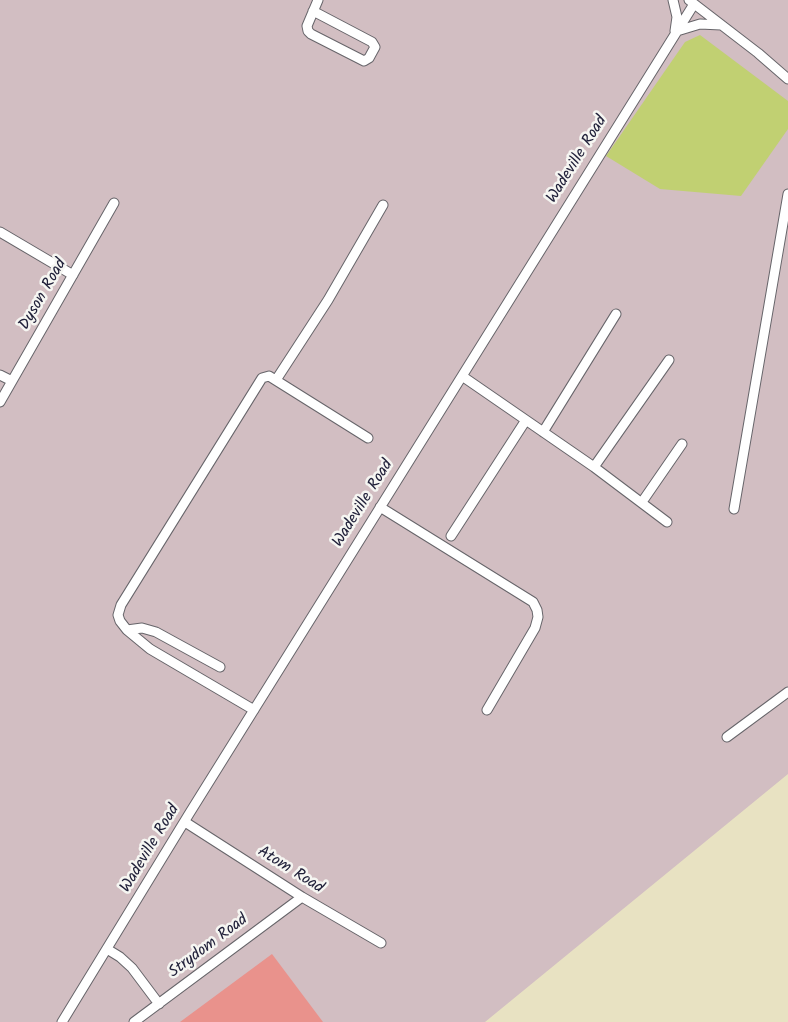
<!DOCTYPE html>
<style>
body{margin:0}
canvas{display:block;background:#e8e2c2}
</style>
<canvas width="788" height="1022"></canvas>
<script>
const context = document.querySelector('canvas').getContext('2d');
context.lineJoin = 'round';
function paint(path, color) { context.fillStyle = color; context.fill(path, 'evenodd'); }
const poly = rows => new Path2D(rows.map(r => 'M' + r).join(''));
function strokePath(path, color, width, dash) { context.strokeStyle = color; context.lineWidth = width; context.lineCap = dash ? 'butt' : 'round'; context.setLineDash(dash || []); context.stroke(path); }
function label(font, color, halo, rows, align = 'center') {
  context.font = font + ' Kalam,sans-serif'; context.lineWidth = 5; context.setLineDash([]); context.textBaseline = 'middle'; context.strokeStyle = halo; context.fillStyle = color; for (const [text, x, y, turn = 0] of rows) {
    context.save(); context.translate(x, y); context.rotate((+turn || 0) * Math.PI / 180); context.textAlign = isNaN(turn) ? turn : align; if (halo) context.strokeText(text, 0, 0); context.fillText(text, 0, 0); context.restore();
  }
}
paint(poly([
 [0,0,788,0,788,774,485,1022,0,1022]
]), '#d2bec2');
paint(poly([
 [700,35,788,101,788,129,741,196,660,189,606,156,685,42]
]), '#c1d072');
paint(poly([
 [272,954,323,1022,180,1022]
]), '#e9928c');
const minor = poly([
 [673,0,677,17,675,31],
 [689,0,758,53,788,79],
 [313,11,372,42,375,47,369,58,364,61,311,34,308,31,307,26,318,0],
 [677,31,700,24,721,25],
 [0,232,73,275],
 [0,375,12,381],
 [462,376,594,467,667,522],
 [276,380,328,300,383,205],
 [0,402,114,203],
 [543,432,616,314],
 [594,467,669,360],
 [642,502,682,444],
 [380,507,533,602,537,610,538,617,535,628,487,710],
 [734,509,788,194],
 [451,536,526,420],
 [127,630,142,628,156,632,220,667],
 [254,710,150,649,127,630,120,621,118,615,121,605,262,378,269,376,368,438],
 [727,737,788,692],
 [185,822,302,897,381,943],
 [107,949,120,957,132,968,159,1004],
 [62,1022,189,814,694,4],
 [134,1022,302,897]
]);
strokePath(minor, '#67656a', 11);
strokePath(minor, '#fff', 9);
label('16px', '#22223b', '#f6f6f2', [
 ["Wadeville Road",578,160,-58],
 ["Dyson Road",44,295,-60],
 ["Wadeville Road",364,504,-58],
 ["Wadeville Road",151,849,-59],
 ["Atom Road",290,871,32],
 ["Strydom Road",209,947,-37]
]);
</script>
